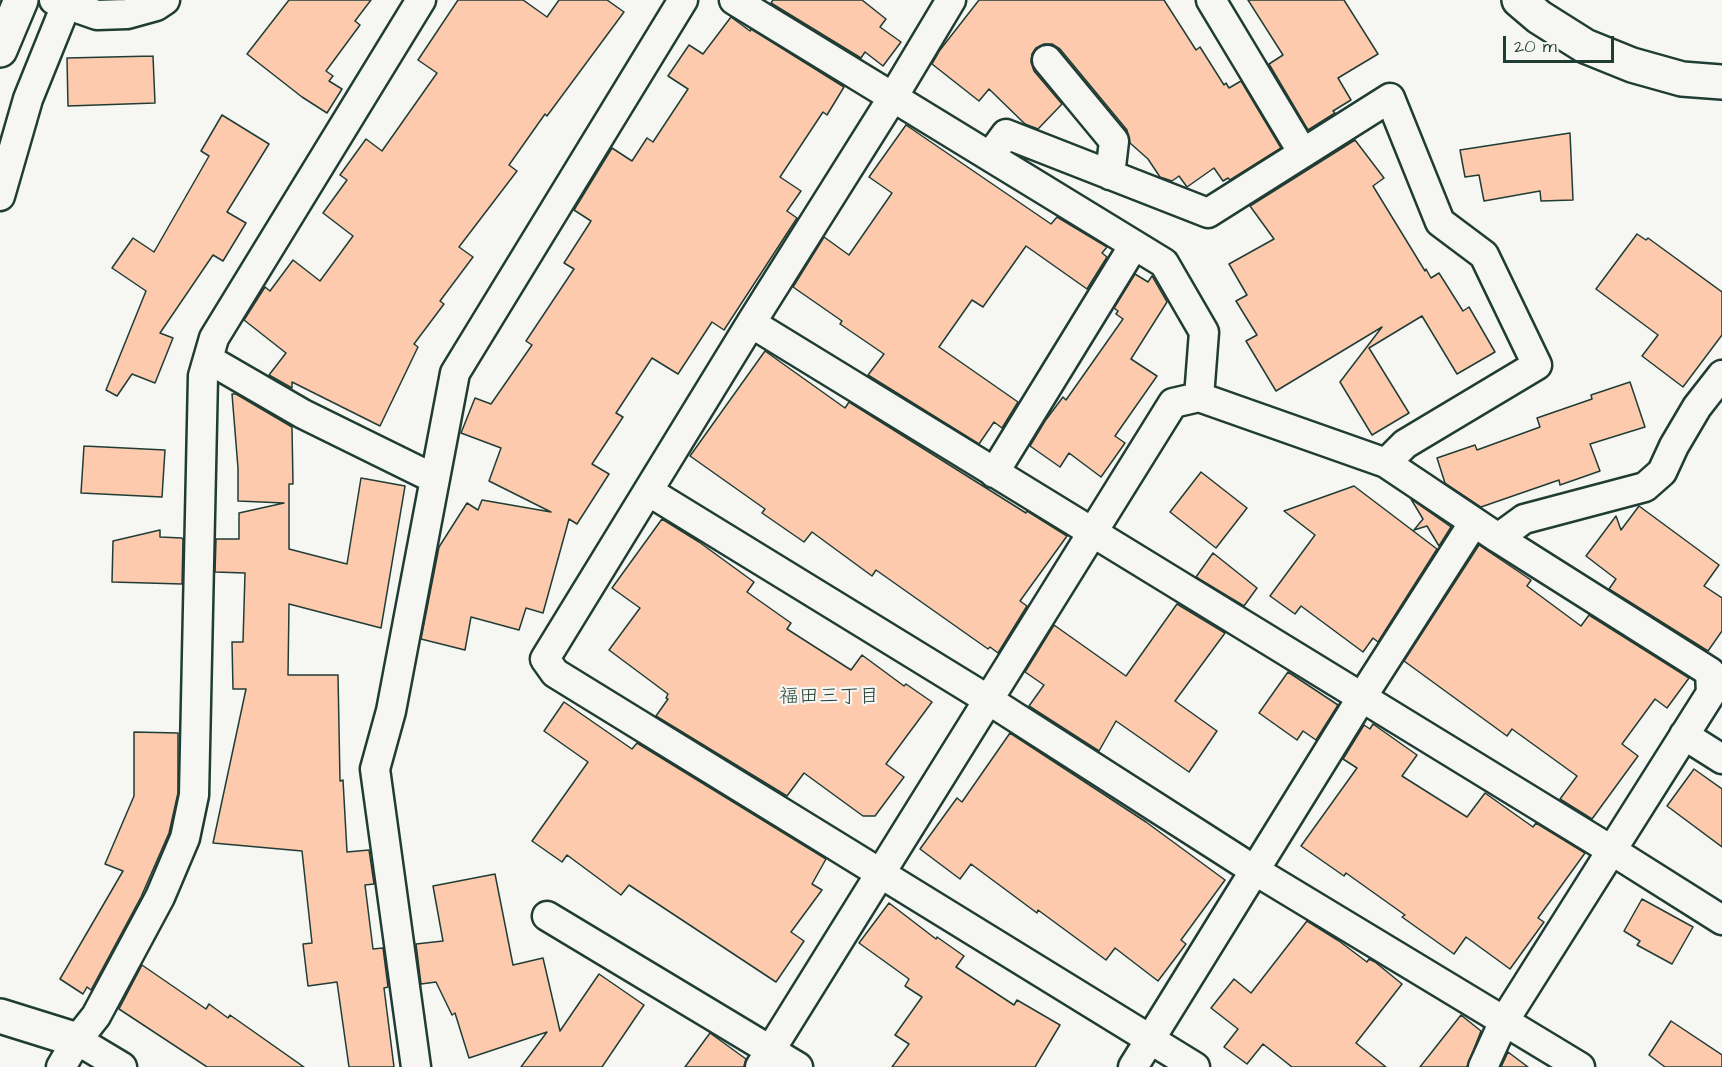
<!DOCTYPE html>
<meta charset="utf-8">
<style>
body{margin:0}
#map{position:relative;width:1722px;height:1067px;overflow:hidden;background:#f6f6f2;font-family:"Architects Daughter",sans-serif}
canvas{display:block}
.scale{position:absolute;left:1503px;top:36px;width:111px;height:27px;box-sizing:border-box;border:3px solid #1f3d34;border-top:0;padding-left:8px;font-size:18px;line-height:21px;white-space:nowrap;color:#1f3d34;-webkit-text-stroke:4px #f6f6f2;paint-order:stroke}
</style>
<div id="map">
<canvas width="1722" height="1067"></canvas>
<div class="scale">20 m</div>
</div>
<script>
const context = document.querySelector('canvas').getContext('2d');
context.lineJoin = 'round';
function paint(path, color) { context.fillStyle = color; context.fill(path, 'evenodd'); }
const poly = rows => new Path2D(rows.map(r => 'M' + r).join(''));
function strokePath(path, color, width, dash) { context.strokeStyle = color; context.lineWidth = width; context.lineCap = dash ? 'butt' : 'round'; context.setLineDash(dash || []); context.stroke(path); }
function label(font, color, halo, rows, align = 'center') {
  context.font = font + ' "Architects Daughter","Klee One",sans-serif'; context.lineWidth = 4.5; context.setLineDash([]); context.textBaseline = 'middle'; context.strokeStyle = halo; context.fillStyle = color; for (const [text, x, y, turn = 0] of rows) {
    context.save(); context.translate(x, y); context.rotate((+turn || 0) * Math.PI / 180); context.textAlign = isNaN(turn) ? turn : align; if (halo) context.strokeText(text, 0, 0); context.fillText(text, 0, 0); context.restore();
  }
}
const building = poly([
 [289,0,371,0,355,21,360,25,326,71,333,76,329,81,342,89,327,113,302,97,247,54,289,0],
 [458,0,523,0,547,17,559,0,607,0,624,12,547,116,545,114,509,165,517,171,459,247,473,257,440,301,444,304,414,344,418,347,380,426,292,382,292,388,269,375,286,353,244,320,265,287,270,291,293,260,320,281,353,236,323,213,347,180,340,175,366,139,382,151,437,73,418,60,458,0],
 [773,0,862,0,886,19,880,27,901,42,883,66,865,52,861,58,771,3,773,0],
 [979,0,1164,0,1196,50,1200,47,1224,85,1226,83,1229,88,1241,81,1281,148,1230,180,1228,178,1223,181,1214,168,1187,187,1179,176,1172,181,1160,177,1148,159,1130,143,1127,130,1060,49,1052,44,1044,44,1036,48,1032,54,1031,62,1034,71,1062,104,1038,129,1025,124,989,89,979,101,932,64,940,50,979,0],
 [1248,0,1344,0,1378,54,1338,78,1351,100,1333,111,1335,113,1308,130,1269,64,1283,55,1248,0],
 [731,17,750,31,751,29,844,87,827,115,823,112,780,177,801,191,787,211,797,218,724,330,712,322,678,374,652,358,616,413,623,417,592,464,609,474,577,524,569,519,543,613,526,608,519,630,471,617,465,650,421,639,439,547,467,503,478,510,482,500,551,512,489,481,501,448,461,433,475,398,491,404,532,345,526,341,574,269,564,263,591,221,574,210,612,148,632,161,647,138,653,142,688,89,668,76,689,45,703,54,731,17],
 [153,56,155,103,68,106,67,58,153,56],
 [222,115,269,144,227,212,246,223,223,261,213,255,160,333,173,338,155,383,132,374,117,396,106,390,146,291,112,268,133,238,154,252,209,156,201,151,222,115],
 [906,125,1051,224,1057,217,1107,247,1102,253,1107,257,1087,289,1026,246,983,307,972,300,939,347,1018,402,1002,428,994,422,979,444,868,375,884,354,840,324,842,321,793,287,824,237,849,255,892,193,869,177,906,125],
 [1570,133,1573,200,1541,201,1540,191,1484,201,1479,175,1465,177,1460,150,1570,133],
 [1355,140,1384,178,1373,186,1425,271,1426,269,1431,278,1439,273,1463,311,1469,307,1495,352,1457,374,1422,316,1369,348,1409,413,1372,435,1340,382,1382,327,1276,391,1246,341,1257,335,1236,301,1247,295,1229,264,1274,239,1250,206,1355,140],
 [1637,234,1646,240,1648,238,1722,292,1722,335,1683,387,1642,356,1658,335,1596,289,1637,234],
 [1135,274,1148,282,1152,276,1167,302,1131,359,1157,376,1115,436,1125,443,1101,477,1069,453,1060,467,1030,446,1045,421,1063,397,1066,400,1123,319,1116,314,1118,311,1114,308,1135,274],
 [765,351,845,408,849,402,1026,513,1027,511,1067,536,1020,601,1027,606,998,653,990,647,988,649,876,570,872,576,812,532,804,542,762,513,765,509,690,456,765,351],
 [1630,382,1645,427,1590,444,1600,471,1560,485,1559,480,1481,507,1445,483,1437,458,1475,445,1477,450,1540,427,1537,418,1592,399,1591,395,1630,382],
 [232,394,236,394,292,427,293,484,289,484,289,549,347,564,361,478,405,486,381,628,289,604,288,675,338,675,340,781,343,780,347,852,369,850,374,884,365,885,373,949,383,948,388,987,384,988,394,1067,349,1067,337,982,308,986,303,944,312,943,302,851,213,843,246,689,233,689,232,642,243,642,245,573,215,572,216,539,239,539,239,513,284,503,238,501,238,468,232,394],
 [84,446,165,450,162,497,81,493,84,446],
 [1201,472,1247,508,1216,548,1170,512,1201,472],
 [1354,486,1437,549,1378,642,1373,638,1363,652,1301,606,1295,614,1270,596,1315,535,1284,511,1354,486],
 [1411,499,1451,527,1439,546,1427,526,1414,530,1423,519,1411,499],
 [1639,506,1719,565,1704,586,1722,598,1722,631,1708,651,1609,589,1616,579,1586,556,1616,516,1621,530,1639,506],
 [662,519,699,542,754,582,747,592,791,623,787,629,851,670,862,655,904,686,906,684,932,702,886,764,904,777,875,816,863,816,804,773,787,796,656,716,668,699,666,698,668,694,609,650,640,608,612,588,662,519],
 [160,530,160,537,182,538,183,540,182,584,112,582,113,541,160,530],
 [1479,545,1531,580,1527,586,1581,626,1589,615,1689,678,1667,708,1655,699,1622,744,1638,756,1592,819,1560,799,1577,776,1512,729,1507,736,1404,661,1479,545],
 [1213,553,1257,588,1244,606,1196,577,1213,553],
 [1177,604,1225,633,1175,701,1217,731,1189,772,1116,721,1099,751,1029,706,1044,685,1025,672,1054,625,1126,676,1177,604],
 [1288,672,1338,705,1316,740,1303,731,1297,740,1259,713,1288,672],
 [564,702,632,749,637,743,826,859,812,884,822,890,791,932,804,941,776,982,629,885,621,895,567,855,562,862,532,841,588,762,544,731,564,702],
 [1373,724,1417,755,1402,776,1467,817,1485,793,1533,827,1536,823,1585,853,1538,918,1544,922,1510,969,1466,937,1454,954,1402,917,1405,915,1346,873,1344,876,1301,846,1357,768,1343,759,1364,725,1370,729,1373,724],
 [134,732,178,733,178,793,169,833,141,897,91,990,87,987,83,994,60,979,123,871,105,864,134,796,134,732],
 [1010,733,1146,822,1225,880,1181,940,1186,944,1158,981,1115,948,1106,960,1038,910,1037,913,971,864,960,879,920,849,957,798,962,802,1010,733],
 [1694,769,1722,789,1722,847,1667,806,1694,769],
 [495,874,513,965,543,958,560,1031,599,974,644,1005,602,1067,521,1067,547,1032,469,1058,455,1013,452,1015,436,982,421,984,416,944,443,941,433,886,495,874],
 [1642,899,1693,927,1672,964,1637,945,1640,941,1624,931,1642,899],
 [889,903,936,939,937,937,964,956,956,967,1014,1005,1017,1000,1060,1025,1035,1067,892,1067,909,1044,895,1035,922,997,905,986,909,979,859,943,889,903],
 [1307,921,1339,941,1367,962,1369,959,1375,962,1402,984,1356,1043,1386,1067,1292,1067,1263,1044,1247,1064,1224,1047,1238,1029,1211,1008,1234,979,1251,993,1307,921],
 [142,965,206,1009,209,1004,228,1018,230,1015,304,1067,207,1067,119,1009,142,965],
 [1461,1015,1481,1031,1467,1067,1420,1067,1461,1015],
 [1671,1021,1722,1055,1722,1067,1665,1067,1649,1055,1671,1021],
 [710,1033,746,1059,744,1067,685,1067,710,1033],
 [1508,1052,1528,1067,1501,1067,1508,1052]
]);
paint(building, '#fdcaae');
strokePath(building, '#1f3d34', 1.5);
const street = poly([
 [54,0,97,15,127,14,156,6,165,0],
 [734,0,1164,263,1204,332,1199,397],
 [951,0,893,97,751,323,545,659,555,673,1195,1067],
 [1211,0,1303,153],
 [1047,60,1114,141,1110,175],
 [990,156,1006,134,1208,213,1390,98,1440,222,1484,255,1537,365,1405,444,1386,463],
 [0,196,28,99,66,5],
 [751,323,1611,850,1722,920],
 [208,359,303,414,435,479],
 [994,473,1134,245],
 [648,491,987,699,1254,870,1580,1067],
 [1498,538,1524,519,1645,487,1662,472,1674,446,1697,407,1722,375],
 [1684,735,1722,759],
 [547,916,798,1067],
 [77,1040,122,1067],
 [61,1067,77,1040,96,1016,160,897,185,838,194,795,203,376,214,338,421,0],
 [416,1067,375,769,391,711,455,373,683,0],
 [760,1067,1173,403,1199,397,1386,463,1498,538,1710,672,1711,693,1504,1021,1483,1067],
 [1133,1067,1362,697,1474,522]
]);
const secondary = poly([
 [1519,0,1539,17,1585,46,1632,65,1682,79,1722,82],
 [0,50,21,0],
 [0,1016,77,1040]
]);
strokePath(street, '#1f3d34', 33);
strokePath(secondary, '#1f3d34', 38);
strokePath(street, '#f6f6f2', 28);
strokePath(secondary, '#f6f6f2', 33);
label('20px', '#1f3d34', '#f6f6f2', [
 ["福田三丁目",829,698]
]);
</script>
